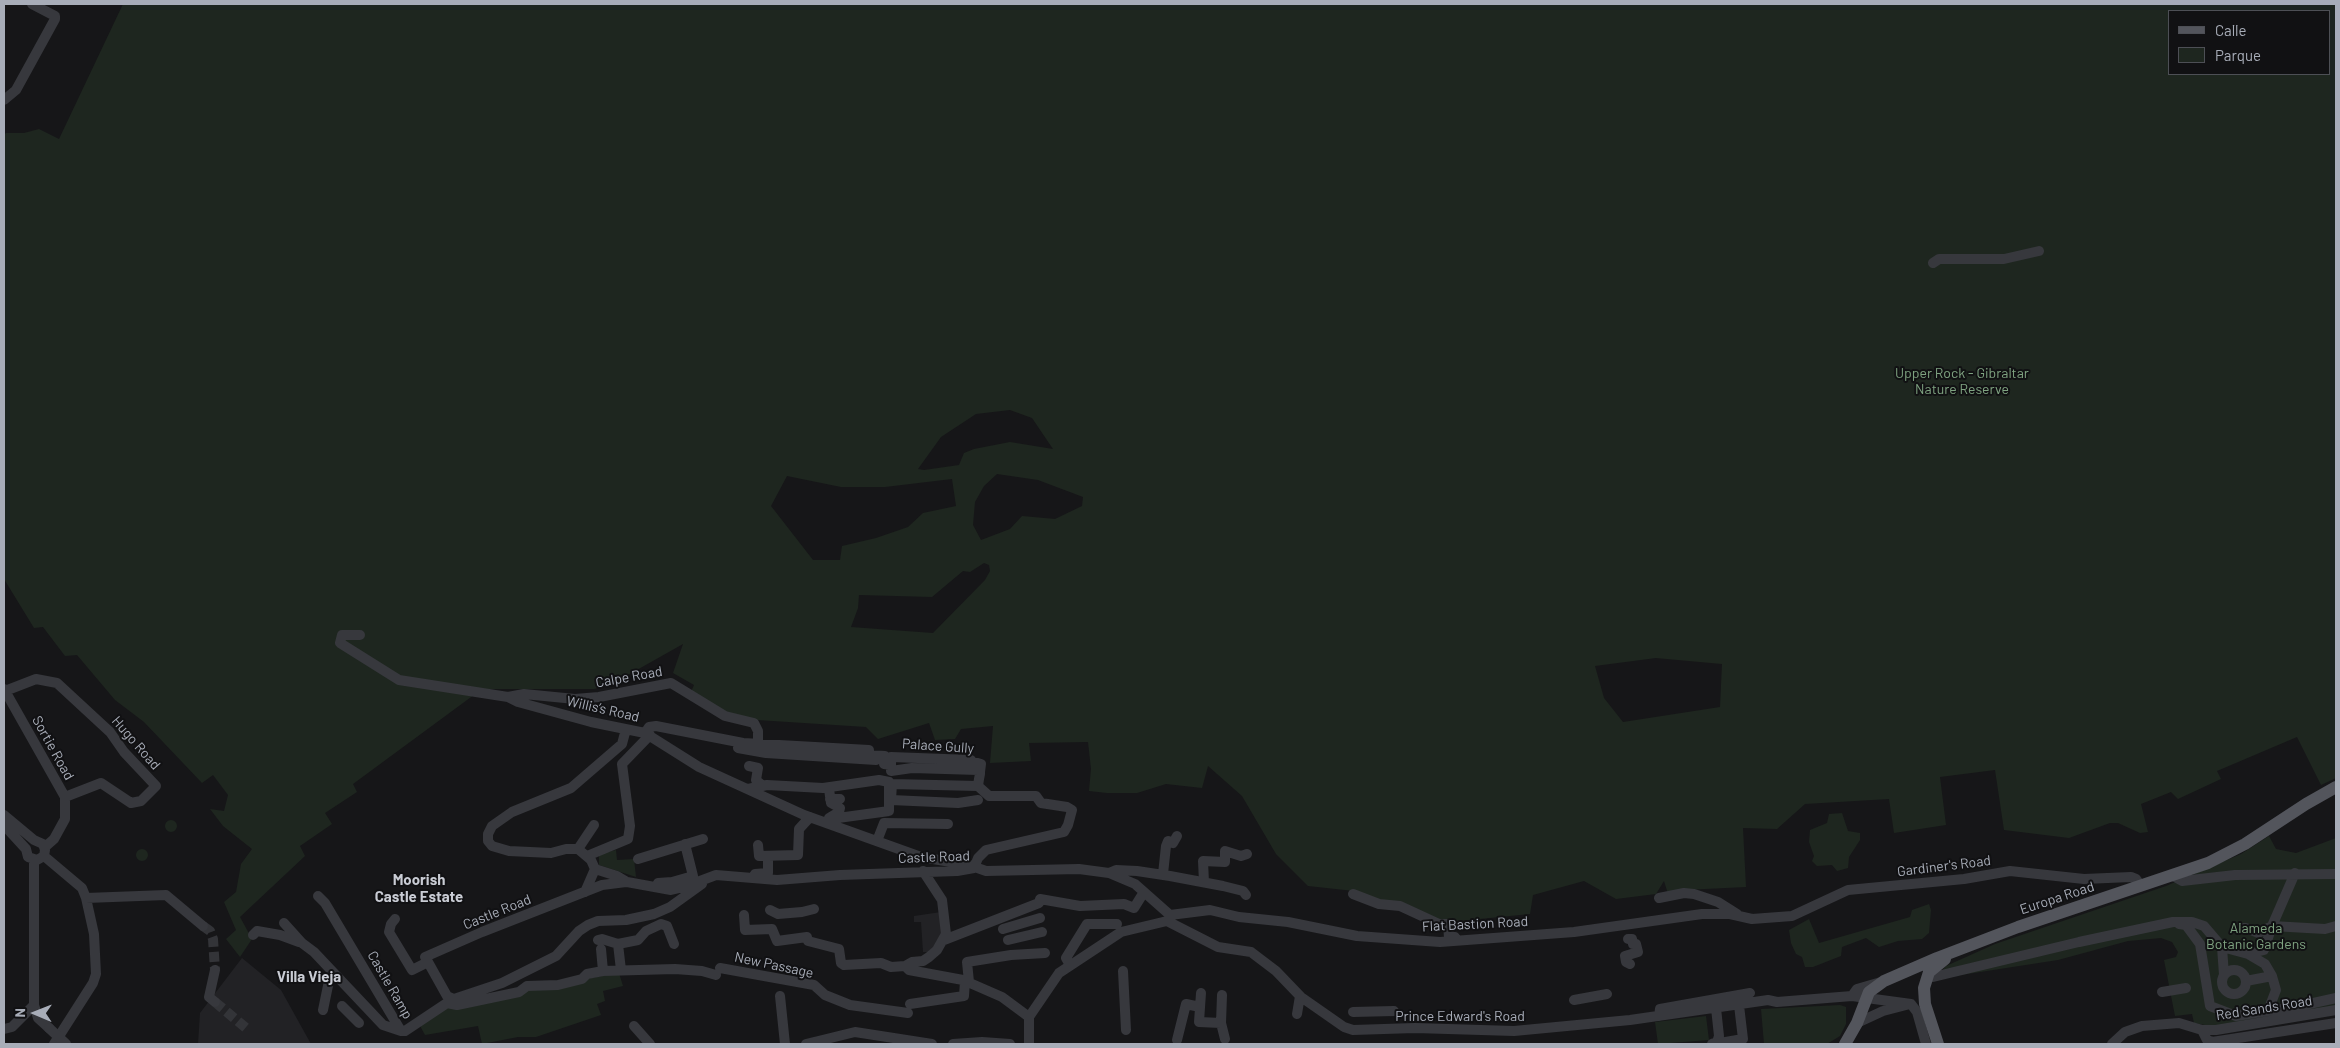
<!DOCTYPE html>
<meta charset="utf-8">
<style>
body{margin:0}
#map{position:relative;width:2340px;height:1048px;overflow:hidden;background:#161618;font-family:Barlow,sans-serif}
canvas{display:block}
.frame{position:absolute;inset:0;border:5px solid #a8adb8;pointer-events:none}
.legend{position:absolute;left:2168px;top:10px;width:162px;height:65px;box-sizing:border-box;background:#111113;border:1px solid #4d4f55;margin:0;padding:6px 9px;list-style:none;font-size:15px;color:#a8adb8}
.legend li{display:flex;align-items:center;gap:10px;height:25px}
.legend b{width:25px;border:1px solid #4d4f55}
.north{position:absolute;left:10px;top:988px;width:50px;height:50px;-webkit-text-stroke:4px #111113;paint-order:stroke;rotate:271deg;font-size:14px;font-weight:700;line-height:20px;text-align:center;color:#a8adb8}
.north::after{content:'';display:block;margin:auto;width:18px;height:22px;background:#a8adb8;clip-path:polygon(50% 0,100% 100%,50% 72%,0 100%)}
</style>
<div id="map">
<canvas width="2340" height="1048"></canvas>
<div class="frame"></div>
<ul class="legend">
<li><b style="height:6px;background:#53555c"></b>Calle</li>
<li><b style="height:14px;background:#1e261f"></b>Parque</li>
</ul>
<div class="north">N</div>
</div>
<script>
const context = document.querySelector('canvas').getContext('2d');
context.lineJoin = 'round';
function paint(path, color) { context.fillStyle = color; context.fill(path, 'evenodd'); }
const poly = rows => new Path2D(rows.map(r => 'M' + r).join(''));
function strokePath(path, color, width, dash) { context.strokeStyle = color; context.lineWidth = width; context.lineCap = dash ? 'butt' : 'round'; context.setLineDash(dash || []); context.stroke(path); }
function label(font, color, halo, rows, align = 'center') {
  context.font = font + ' Barlow,sans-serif'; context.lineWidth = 4; context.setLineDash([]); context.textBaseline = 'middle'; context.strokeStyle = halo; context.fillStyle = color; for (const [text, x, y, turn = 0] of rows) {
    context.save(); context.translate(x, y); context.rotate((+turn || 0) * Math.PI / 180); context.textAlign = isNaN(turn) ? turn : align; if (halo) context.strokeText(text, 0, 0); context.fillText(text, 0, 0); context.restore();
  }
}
paint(poly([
 [941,912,942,935,940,941,928,952,923,952,921,922,914,922,914,916],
 [242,958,281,990,311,1044,198,1044,200,1013]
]), '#222225');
paint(poly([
 [123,4,2336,4,2336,778,2321,785,2297,737,2217,771,2221,779,2178,799,2171,792,2141,804,2148,832,2140,833,2118,823,2110,823,2069,838,2004,830,1995,770,1940,777,1946,825,1894,833,1889,799,1805,804,1777,829,1743,828,1746,887,1685,890,1668,894,1664,881,1656,894,1616,899,1584,881,1533,895,1530,914,1439,923,1354,891,1308,886,1276,854,1242,796,1208,766,1202,788,1166,784,1137,793,1107,793,1089,791,1091,769,1088,742,1029,743,1031,761,990,763,993,726,961,729,955,739,935,740,929,723,878,739,866,727,757,720,726,713,691,692,694,685,673,673,683,644,612,684,594,689,482,689,353,784,357,792,325,813,332,824,300,846,305,856,240,917,252,939,240,957,226,939,236,930,224,902,236,892,241,864,252,849,223,826,210,809,224,811,228,795,213,775,202,783,144,722,115,700,77,655,65,656,43,627,34,628,4,579,4,135,6,133,24,133,39,129,59,139],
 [2169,11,2329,11,2329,74,2169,74],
 [1010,410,1032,418,1053,449,1010,442,974,449,964,453,959,465,924,470,918,469,941,437,976,414],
 [997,474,1038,480,1083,497,1082,506,1055,519,1022,516,1010,529,981,540,973,525,975,502,984,486],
 [787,476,841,487,885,487,952,479,956,506,923,513,908,527,876,538,842,546,840,560,813,560,771,506],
 [984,563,989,565,990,571,985,580,933,633,851,627,858,608,859,595,932,597,963,571,970,572],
 [1656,658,1722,664,1720,707,1623,722,1604,698,1595,666],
 [1842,813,1848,831,1860,833,1860,840,1849,857,1848,868,1837,871,1832,865,1817,866,1812,861,1814,856,1809,842,1810,830,1827,823,1829,814],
 '165 826a6 6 0 1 1 12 0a6 6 0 1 1-12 0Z',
 [2269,836,2276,849,2296,853,2336,838,2336,1007,2216,1027,2194,1023,2192,1014,2175,1016,2164,960,2176,957,2178,952,2172,942,2161,938,2128,941,2058,960,1935,979,1946,966,1995,944,2166,886,2241,854],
 '136 855a6 6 0 1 1 12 0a6 6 0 1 1-12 0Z',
 [616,850,617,860,634,859,636,877,599,865,599,854],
 [1929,904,1931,910,1929,933,1922,939,1898,941,1879,947,1866,938,1842,947,1841,956,1813,967,1805,967,1802,957,1796,954,1791,943,1789,930,1809,919,1819,943,1910,917,1912,910],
 [619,973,623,986,603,991,605,1001,597,1004,601,1015,536,1037,518,1037,482,1044,478,1026,425,1035,419,1024,443,1008,529,989],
 [1840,1005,1846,1007,1846,1024,1840,1036,1827,1044,1764,1044,1761,1009],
 [1706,1016,1709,1040,1658,1044,1655,1022]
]), '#1e261f');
strokePath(poly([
 [203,926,210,931,213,939,215,970],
 [215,1002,246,1028]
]), '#333438', 10, [10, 5]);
strokePath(poly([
 [4,100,16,90,55,19,55,16,32,4],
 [1933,263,1939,259,2004,259,2039,251],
 [360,635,342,635,340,643,399,680,508,697,518,702,591,722,645,733,699,767,804,815,921,857,969,865,986,871,1079,869,1109,873,1135,884,1170,915],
 [4,689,65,797,65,819,54,839,45,847],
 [5,691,36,679,57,683,110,732,124,752,156,786,141,801,131,803,101,783,65,797],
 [508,697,524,694,575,699,599,697,671,683,725,716,754,723,758,731,758,744],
 [645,733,649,727,656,726,743,743,869,750,869,755,885,756,884,764,891,765],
 [738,748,766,753,876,760],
 [749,766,758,768,756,780,763,786],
 [978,786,979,779,980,774,980,772,981,764,971,761,971,760,891,757,891,771,912,768,978,770,980,772],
 [748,789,767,785,823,788,879,780,889,782,889,811],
 [830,799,840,799],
 [4,815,34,840,43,844,45,850,44,856,37,860,28,857,26,849,4,825],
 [829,818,839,812,840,808,831,803,829,789,832,787],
 [827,822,838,818,889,811],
 [877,841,884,823,948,824],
 [758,845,759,856,798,855,799,829,810,817],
 [578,849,594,825],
 [44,856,82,888,86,898,94,934,96,974,93,983,54,1044],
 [587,856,628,839,630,826,622,764,650,735],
 [638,859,703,839],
 [34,860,34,1005,38,1018,49,1028],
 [974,868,978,858,986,850,1064,832,1068,825,1072,810,1067,807,1041,803,1036,796,989,796,978,786,892,784,891,800,958,803,978,800],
 [595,869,617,876,627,882,671,890,684,887,716,875,777,880,840,875,957,871,974,868],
 [595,869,591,860,578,849,566,849,551,853,509,851,492,846,488,841,488,834,492,826,512,812,571,788,622,744,626,729],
 [1109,873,1116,870,1137,871,1170,876,1223,886,1243,891,1246,895],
 [755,874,768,873,768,856],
 [1163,874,1166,846,1168,841,1173,843,1177,836],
 [2173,876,2182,881,2235,875,2336,874],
 [1204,882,1203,861,1225,862,1225,851,1241,856,1247,854],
 [658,883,672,882,693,876,685,844],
 [585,892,595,869],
 [1353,894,1379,904,1400,906,1439,924,1448,924,1449,938,1455,937,1455,939],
 [318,896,325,903,401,1031],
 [86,898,166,895,203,926],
 [1659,898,1684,893,1694,894,1718,902,1737,914],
 [1040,899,1080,906,1124,904,1134,908,1144,892],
 [770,910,778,914,802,912,814,909],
 [744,915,745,930,772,929,777,941,807,937],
 [1170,915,1210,910,1239,917,1288,922,1357,936,1440,942,1574,932,1702,914,1730,914,1752,919,1792,916,1848,890,1964,879,2010,871,2084,879,2131,877,2136,879,2141,886],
 [395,919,391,924,389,932,412,970,428,962],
 [284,923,302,943,314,952,383,1025,401,1031],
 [2179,924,2186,925,2200,944,2210,1006,2236,1016,2300,1006],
 [2240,928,2246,928,2258,933,2272,926,2325,929,2336,926],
 [1003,929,1040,918],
 [253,935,257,931,280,935,299,942],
 [1628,939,1632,939,1633,944,1636,944,1638,952,1625,956,1626,962,1630,964],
 [598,940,602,939,618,944,621,970],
 [944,940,1039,903],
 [1008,940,1042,932],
 [808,941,839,949,841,963,844,965,881,963,891,967,905,966,909,970,963,980,1002,997,1029,1017],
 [618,944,638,940,646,931,661,924,667,926,674,944],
 [2222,947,2224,975],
 [601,949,603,971],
 [2248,954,2264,950,2272,926,2295,873],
 [428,962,447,996,454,999,502,983,556,956,579,931,588,925,598,921,626,920,654,914,670,907,702,884],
 [428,962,425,957,482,932,602,885,626,882],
 [1070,965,1066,958,1087,924,1117,924],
 [905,966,912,962,923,961,929,957,937,950,946,934,942,900,923,871],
 [720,968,814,985,825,995,850,1005,908,1013],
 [215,970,209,997,215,1002],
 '2222 982a12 12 0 1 1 24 0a12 12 0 1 1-24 0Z',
 [1123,971,1126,1030],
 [1933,977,2079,942,2173,922,2192,922,2204,926,2222,947,2248,954,2265,964,2272,976],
 [2246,981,2272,976,2276,990,2268,1011],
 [969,982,967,962,1011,955,1045,953],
 [2162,992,2186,988],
 [1201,993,1199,1022,1221,1023],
 [1222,995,1221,1023,1225,1039],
 [780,996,785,1044],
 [1852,996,1857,989,1881,982],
 [1574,1000,1607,994],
 [910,1004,964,996,965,981],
 [1911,1004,1917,1012,1926,1044],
 [342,1006,359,1023],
 [323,1010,330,976],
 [2297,1011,2300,1006,2336,998],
 [1353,1012,1394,1011],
 [1297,1014,1300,996],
 [1659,1016,1660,1009,1750,993],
 [1857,1023,1883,1011,1910,1004],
 [634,1026,650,1044],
 [4,1029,12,1027,34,1005],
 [2202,1030,2207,1040,2212,1042,2336,1023],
 [401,1031,405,1031,447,1003,457,1005,519,992,527,986,558,985,582,979,587,974,603,971,675,969,702,971,716,975],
 [1177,1040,1186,1004,1200,1007],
 [806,1044,855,1032,932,1044],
 [953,1044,982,1042,1010,1044],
 [1029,1044,1029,1017,1059,973,1121,932,1167,921,1218,947,1251,952,1276,971,1301,997,1344,1027,1353,1030,1415,1028,1514,1031,1630,1020,1768,1000,1777,1002,1852,996,1911,1004],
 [1712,1044,1717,1042,1719,1036,1716,1008],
 [1714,1044,1743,1039,1738,997],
 [2112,1044,2125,1032,2142,1026,2179,1023,2202,1030,2216,1030,2336,1010]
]), '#37383d', 10);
strokePath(poly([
 [1845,1044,1857,1023,1869,992,1884,981,1937,958,2018,927,2208,863,2245,844,2306,804,2336,787],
 [1938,1044,1925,1004,1924,988,1929,972,1945,959]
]), '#53555c', 12);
strokePath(poly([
 [49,1028,66,1044]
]), '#37383d', 10);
label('14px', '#7fa381', '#111113', [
 ["Upper Rock - Gibraltar",1962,373],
 ["Nature Reserve",1962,389],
 ["Alameda",2256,928],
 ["Botanic Gardens",2256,944]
]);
label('14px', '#a8adb8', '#111113', [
 ["Calpe Road",629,677,-10],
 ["Willis’s Road",603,709,13],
 ["Hugo Road",136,743,49],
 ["Palace Gully",938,746,4],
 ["Sortie Road",53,748,61],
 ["Castle Road",934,857,-2],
 ["Gardiner's Road",1944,866,-7],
 ["Europa Road",2057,898,-18],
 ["Castle Road",497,912,-22],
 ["Flat Bastion Road",1475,924,-3],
 ["New Passage",774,965,12],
 ["Castle Ramp",390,985,60],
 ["Red Sands Road",2264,1008,-9],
 ["Prince Edward's Road",1460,1016]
]);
label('bold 15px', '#c9ccd4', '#111113', [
 ["Moorish",419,880],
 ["Castle Estate",419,897],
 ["Villa Vieja",309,977]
]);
</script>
